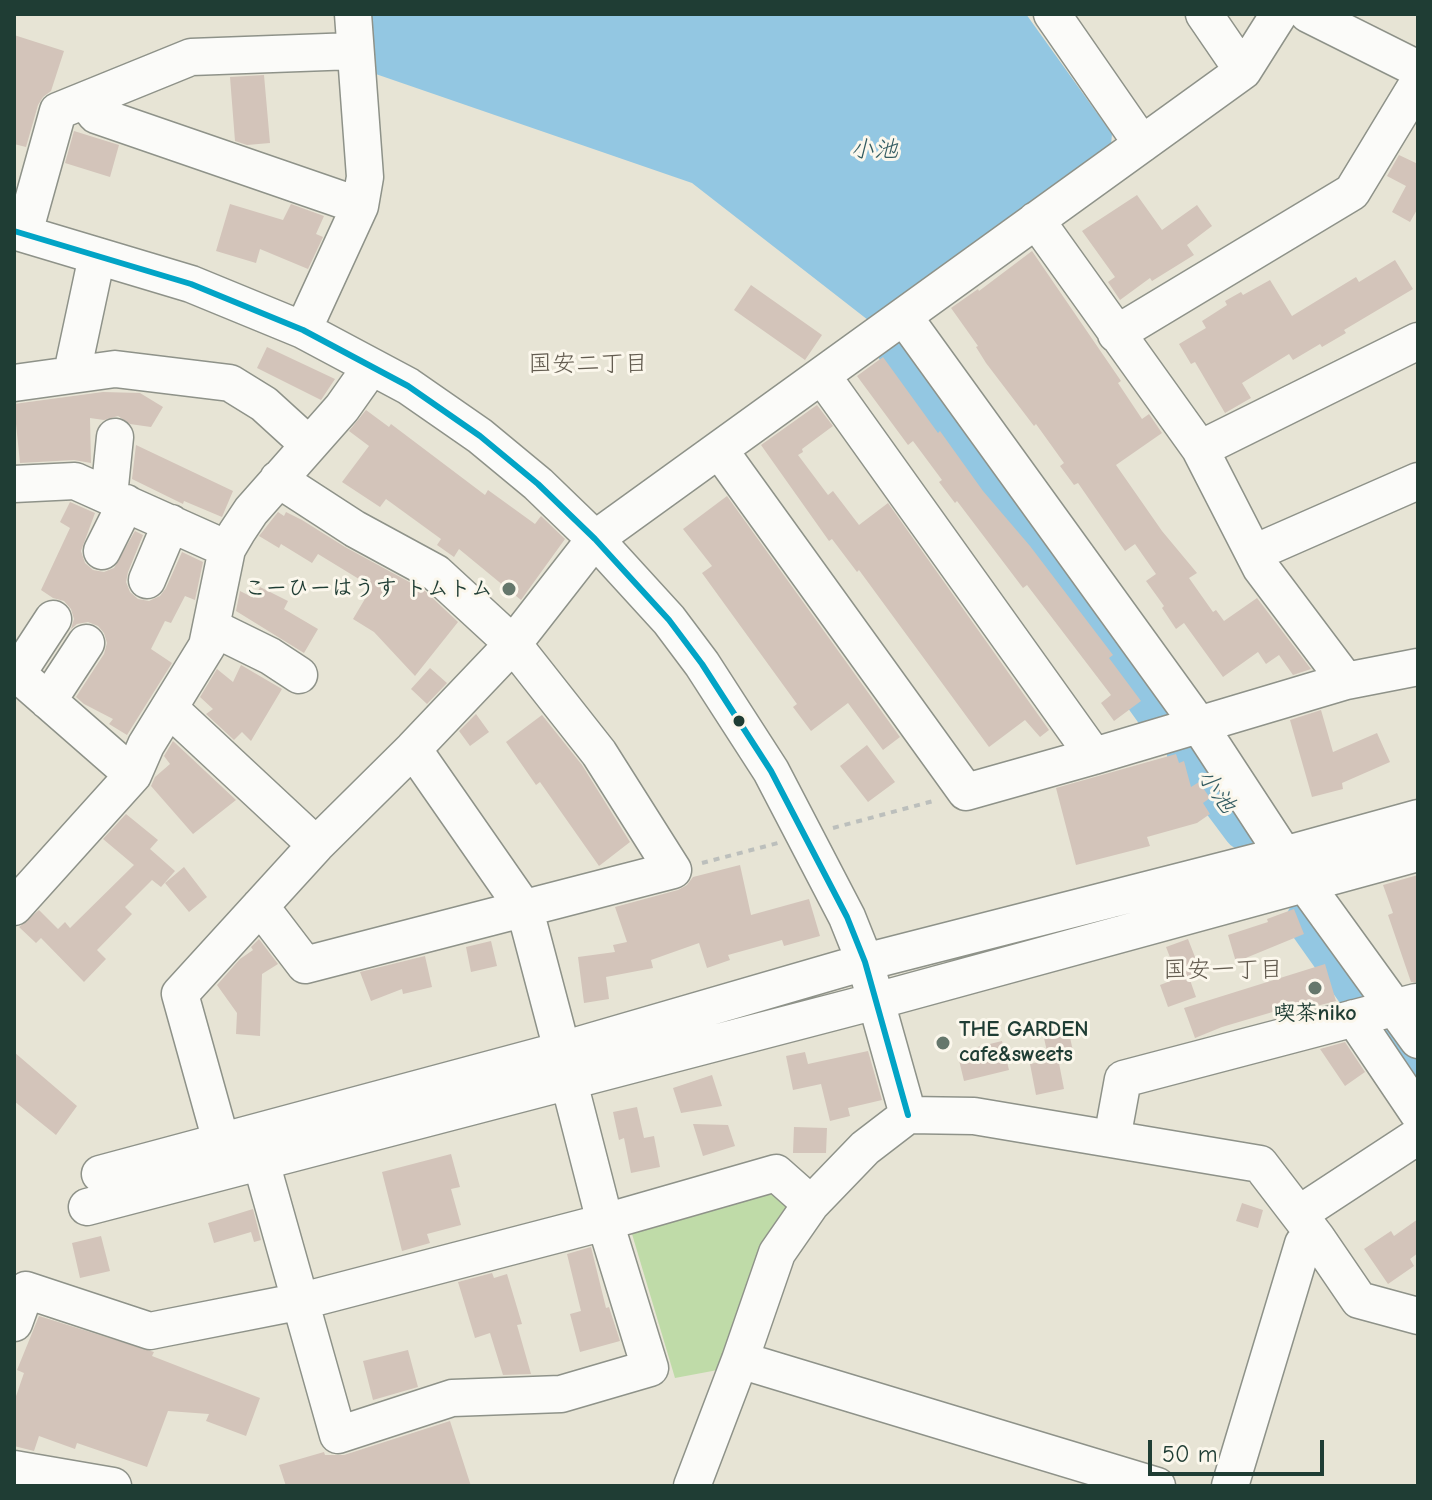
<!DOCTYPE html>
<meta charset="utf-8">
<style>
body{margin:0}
#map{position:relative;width:1432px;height:1500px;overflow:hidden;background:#e7e4d5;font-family:"Comic Neue",sans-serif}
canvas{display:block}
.frame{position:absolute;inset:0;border:16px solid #1f3d34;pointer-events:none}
.scale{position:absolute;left:1148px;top:1440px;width:176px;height:36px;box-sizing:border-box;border:4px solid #1f3d34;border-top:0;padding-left:10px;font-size:24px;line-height:28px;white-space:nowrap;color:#1f3d34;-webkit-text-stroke:6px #fbf7ec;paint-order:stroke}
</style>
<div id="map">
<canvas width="1432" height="1500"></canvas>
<div class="frame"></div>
<div class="scale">50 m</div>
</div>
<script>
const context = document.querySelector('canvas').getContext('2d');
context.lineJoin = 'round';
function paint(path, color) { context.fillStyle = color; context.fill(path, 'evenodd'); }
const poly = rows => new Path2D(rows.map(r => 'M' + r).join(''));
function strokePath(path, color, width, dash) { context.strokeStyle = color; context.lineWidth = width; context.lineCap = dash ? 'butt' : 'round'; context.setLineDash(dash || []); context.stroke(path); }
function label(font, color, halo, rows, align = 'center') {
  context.font = font + ' "Comic Neue","Klee One",sans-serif'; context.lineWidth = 6; context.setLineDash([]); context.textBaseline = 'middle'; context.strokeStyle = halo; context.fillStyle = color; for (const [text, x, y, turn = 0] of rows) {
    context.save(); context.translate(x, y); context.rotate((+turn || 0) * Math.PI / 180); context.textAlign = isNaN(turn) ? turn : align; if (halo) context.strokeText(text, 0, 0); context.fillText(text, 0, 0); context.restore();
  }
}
paint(poly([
 [764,1188,789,1202,723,1369,675,1378,632,1234,642,1222]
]), '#bfdba8');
paint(poly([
 [369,14,1026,14,1112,134,1111,145,868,320,692,183,367,71]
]), '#93c7e2');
strokePath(poly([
 [899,352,1158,714],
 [1188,754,1244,829],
 [1307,920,1358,992],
 [1389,1035,1418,1075]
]), '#93c7e2', 42);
paint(poly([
 [14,35,64,51,51,91,43,97,38,105,26,147,14,144],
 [264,75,270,143,247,145,235,141,230,77],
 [74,131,119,145,110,177,65,163],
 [1399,155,1418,164,1418,208,1410,222,1392,212,1406,186,1387,176],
 [1137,195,1162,230,1197,205,1212,226,1187,245,1194,255,1152,281,1150,278,1120,300,1108,282,1115,277,1082,231],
 [230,204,283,220,291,204,324,216,316,234,323,237,308,269,260,249,256,263,216,251],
 [1032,251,1121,381,1118,383,1142,419,1149,414,1162,433,1116,465,1162,531,1197,573,1189,578,1213,612,1216,610,1224,621,1257,598,1311,669,1293,675,1279,655,1266,664,1258,652,1223,677,1184,623,1176,629,1162,608,1164,606,1146,581,1156,574,1135,544,1125,551,1078,483,1074,485,1060,466,1064,463,1036,424,1034,426,986,363,976,347,978,346,951,308,978,289,979,291],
 [1395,260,1413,289,1344,330,1346,333,1322,347,1320,344,1293,360,1289,354,1242,383,1251,398,1225,413,1195,362,1191,364,1179,344,1206,328,1202,321,1227,305,1225,301,1241,292,1243,295,1270,280,1292,316,1356,277,1359,282],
 [751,285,822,335,805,360,734,310],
 [267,347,335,379,321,400,257,368],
 [883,357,938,433,940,431,983,491,1030,546,1113,655,1109,658,1141,701,1114,721,1101,703,1111,695,1027,585,1023,588,957,501,955,503,939,482,942,480,913,441,908,445,857,376],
 [103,392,140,393,163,407,151,427,130,424,118,416,104,420,90,418,91,463,74,460,20,463,14,404],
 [817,405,833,426,802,449,803,452,798,455,828,495,833,491,859,525,888,503,1049,730,1040,737,1025,720,989,747,859,570,857,572,832,539,829,541,761,445],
 [366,410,389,427,391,424,485,495,488,490,535,524,541,516,565,539,521,600,459,549,454,557,437,545,441,539,386,499,380,507,342,482,369,446,349,431],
 [136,445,233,491,222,517,184,501,183,504,132,479],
 [727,496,900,737,883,750,848,703,811,731,793,707,797,704,702,573,712,566,683,529],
 [70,502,95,513,81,551,85,563,93,570,104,572,114,568,135,531,143,535,128,572,126,582,130,592,138,599,149,601,160,596,166,588,182,552,203,562,195,600,185,596,171,623,165,621,151,649,172,663,127,735,109,724,113,719,84,704,76,697,104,654,107,643,104,633,98,626,88,622,77,624,71,629,74,619,71,609,64,601,53,598,41,590,70,528,60,522],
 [278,512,284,516,286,512,302,520,345,547,424,590,458,622,415,676,374,632,353,619,372,587,318,554,312,563,281,544,279,548,259,536],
 [260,587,288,601,284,609,318,629,304,653,236,611,240,591,254,598],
 [241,665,282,689,251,741,242,732,234,740,206,714,213,709,200,697,217,669,233,682],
 [430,668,447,683,427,704,411,689],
 [1321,710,1333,752,1377,733,1390,762,1342,783,1343,789,1312,797,1290,720],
 [476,714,489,732,470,746,459,731],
 [542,715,582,765,630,842,599,866,540,782,536,785,506,742],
 [173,741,236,800,193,834,151,786,155,777,170,764,164,756],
 [867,745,895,782,868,802,840,766],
 [1176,754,1179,763,1184,761,1191,787,1199,782,1210,798,1203,803,1210,814,1197,823,1147,837,1150,846,1076,865,1056,788],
 [126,814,158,840,150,849,175,871,161,887,152,880,125,907,132,914,97,950,106,959,84,982,41,938,36,943,19,927,39,910,58,929,65,922,70,928,134,865,103,839],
 [740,865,751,915,809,899,820,936,784,946,782,940,728,955,730,960,707,968,699,943,651,960,653,968,606,977,609,999,584,1003,578,957,615,952,613,945,627,942,615,907,678,890,687,885,693,877],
 [184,867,207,897,189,912,165,883],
 [1418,875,1418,982,1411,982,1388,915,1393,913,1383,885],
 [1294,909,1304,934,1236,962,1228,935,1268,922,1267,919],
 [259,939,278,964,262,974,260,1036,236,1034,237,1013,217,985,240,959,253,950,251,947],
 [1188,939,1202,975,1190,980,1196,997,1168,1007,1160,985,1178,978,1166,947],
 [491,941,497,966,471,972,466,947],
 [425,956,432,987,403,994,402,989,371,1001,360,972],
 [1325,964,1336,1001,1305,1009,1303,1003,1222,1027,1195,1038,1184,1008],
 [1067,1024,1073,1051,1048,1056,1042,1029],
 [1002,1041,1009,1070,964,1081,957,1052],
 [1345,1042,1365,1072,1345,1086,1320,1049],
 [868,1051,882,1100,848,1108,850,1116,830,1121,821,1084,793,1090,786,1056,805,1052,808,1064],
 [14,1052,77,1106,56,1135,14,1101],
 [1058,1058,1064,1089,1036,1095,1030,1064],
 [712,1075,722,1106,681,1113,673,1088],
 [637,1107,644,1138,654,1136,660,1167,631,1173,624,1138,619,1140,613,1112],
 [693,1124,728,1125,735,1146,703,1156],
 [794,1127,827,1128,826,1153,793,1153],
 [451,1154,460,1187,451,1189,461,1225,427,1234,430,1243,402,1251,382,1172],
 [1242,1203,1263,1210,1258,1228,1236,1221],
 [253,1209,261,1240,254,1242,251,1232,214,1243,208,1223],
 [1418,1219,1418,1253,1410,1259,1414,1266,1388,1284,1364,1249,1391,1231,1394,1236],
 [101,1236,110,1271,80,1278,72,1243],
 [591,1247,606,1308,609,1307,620,1341,580,1352,570,1314,581,1311,567,1254],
 [492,1273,494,1278,507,1274,522,1324,517,1325,531,1374,503,1375,490,1333,475,1338,458,1282],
 [39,1316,154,1352,152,1356,260,1398,246,1436,206,1421,209,1414,168,1411,147,1467,77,1443,75,1449,39,1436,34,1451,14,1446,14,1402,24,1373,17,1370],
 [408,1350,418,1387,373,1400,363,1361],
 [450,1421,471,1486,286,1486,279,1465,324,1452,325,1455,344,1455]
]), '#d3c4ba');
const minor = poly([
 [1052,14,1142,144],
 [1204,14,1243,71],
 [1308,14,1418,69],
 [85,101,96,115,360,206],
 [1036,220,1200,449,1261,568,1346,681],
 [14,231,191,284,303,330,408,386,480,436,538,484,595,539,669,620,702,664,771,771,847,917,865,962,908,1115],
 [24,233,58,111,191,57,354,51],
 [904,317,1199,725,1284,855,1418,1040],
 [303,330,360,206,365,177,353,14],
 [1116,334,1352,192,1418,83],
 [72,373,97,256],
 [823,377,1094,756],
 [14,383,115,369,230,383,264,404,309,445],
 [1200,449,1418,341],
 [720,451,966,792,1094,756,1346,681,1418,667],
 [14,484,75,481,227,549],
 [109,496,115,437],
 [102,551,126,503],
 [1254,553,1418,481],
 [147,580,171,523],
 [211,627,270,656,299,675],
 [14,671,133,775],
 [17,674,53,619],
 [48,701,86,643],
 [169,708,316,845],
 [413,749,525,910,562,1050],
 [260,906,305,965,673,870,599,753,513,644,436,573,355,529,278,479],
 [14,907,133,775,146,745,207,646,227,549,237,532,251,511,342,408,371,367],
 [1354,1018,1418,1113],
 [1112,1139,1123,1079,1416,1002],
 [221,1141,180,994,316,845,413,749,513,644,595,539,1243,71,1279,14],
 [261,1162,338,1435,452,1398,561,1394,650,1368,605,1222,569,1082],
 [100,1174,562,1050,865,962,1284,855,1418,818],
 [87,1207,876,1001,1418,853],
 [1299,1214,1418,1136],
 [14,1323,26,1290,150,1331,165,1328,302,1301,605,1222,776,1173,811,1204],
 [740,1360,1157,1486],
 [14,1469,113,1486],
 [692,1486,740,1360,777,1253,811,1204,865,1148,908,1115,974,1116,1260,1164,1316,1237,1359,1300,1418,1316],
 [1230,1486,1303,1244,1316,1237]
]);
strokePath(minor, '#8e9289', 39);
strokePath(poly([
 [833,828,937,800],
 [702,863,778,843]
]), '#bcbfbc', 4, [6, 6]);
strokePath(minor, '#fbfbf9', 36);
strokePath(poly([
 [14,231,191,284,303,330,408,386,480,436,538,484,595,539,669,620,702,664,771,771,847,917,865,962,908,1115]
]), '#02a4c6', 6);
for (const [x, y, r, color] of [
 [509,589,8,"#65776c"],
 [739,721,7,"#1f3d34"],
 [1315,988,8,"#65776c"],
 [943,1043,8,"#65776c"]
]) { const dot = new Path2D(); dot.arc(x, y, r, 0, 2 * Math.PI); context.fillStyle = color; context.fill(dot); strokePath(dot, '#fbf7ec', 3); }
label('bold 22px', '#1f3d34', '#fbf7ec', [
 ["こーひーはうす トムトム",493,589],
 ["喫茶niko",1315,1014,"center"],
 ["THE GARDEN",959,1030,"left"],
 ["cafe&sweets",959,1055,"left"]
], 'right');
label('italic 24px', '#335c61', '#fbf7ec', [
 ["小池",874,150],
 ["小池",1216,791,54]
]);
label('24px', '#635c50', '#fbf7ec', [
 ["国安二丁目",588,364],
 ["国安一丁目",1223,970]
]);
</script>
